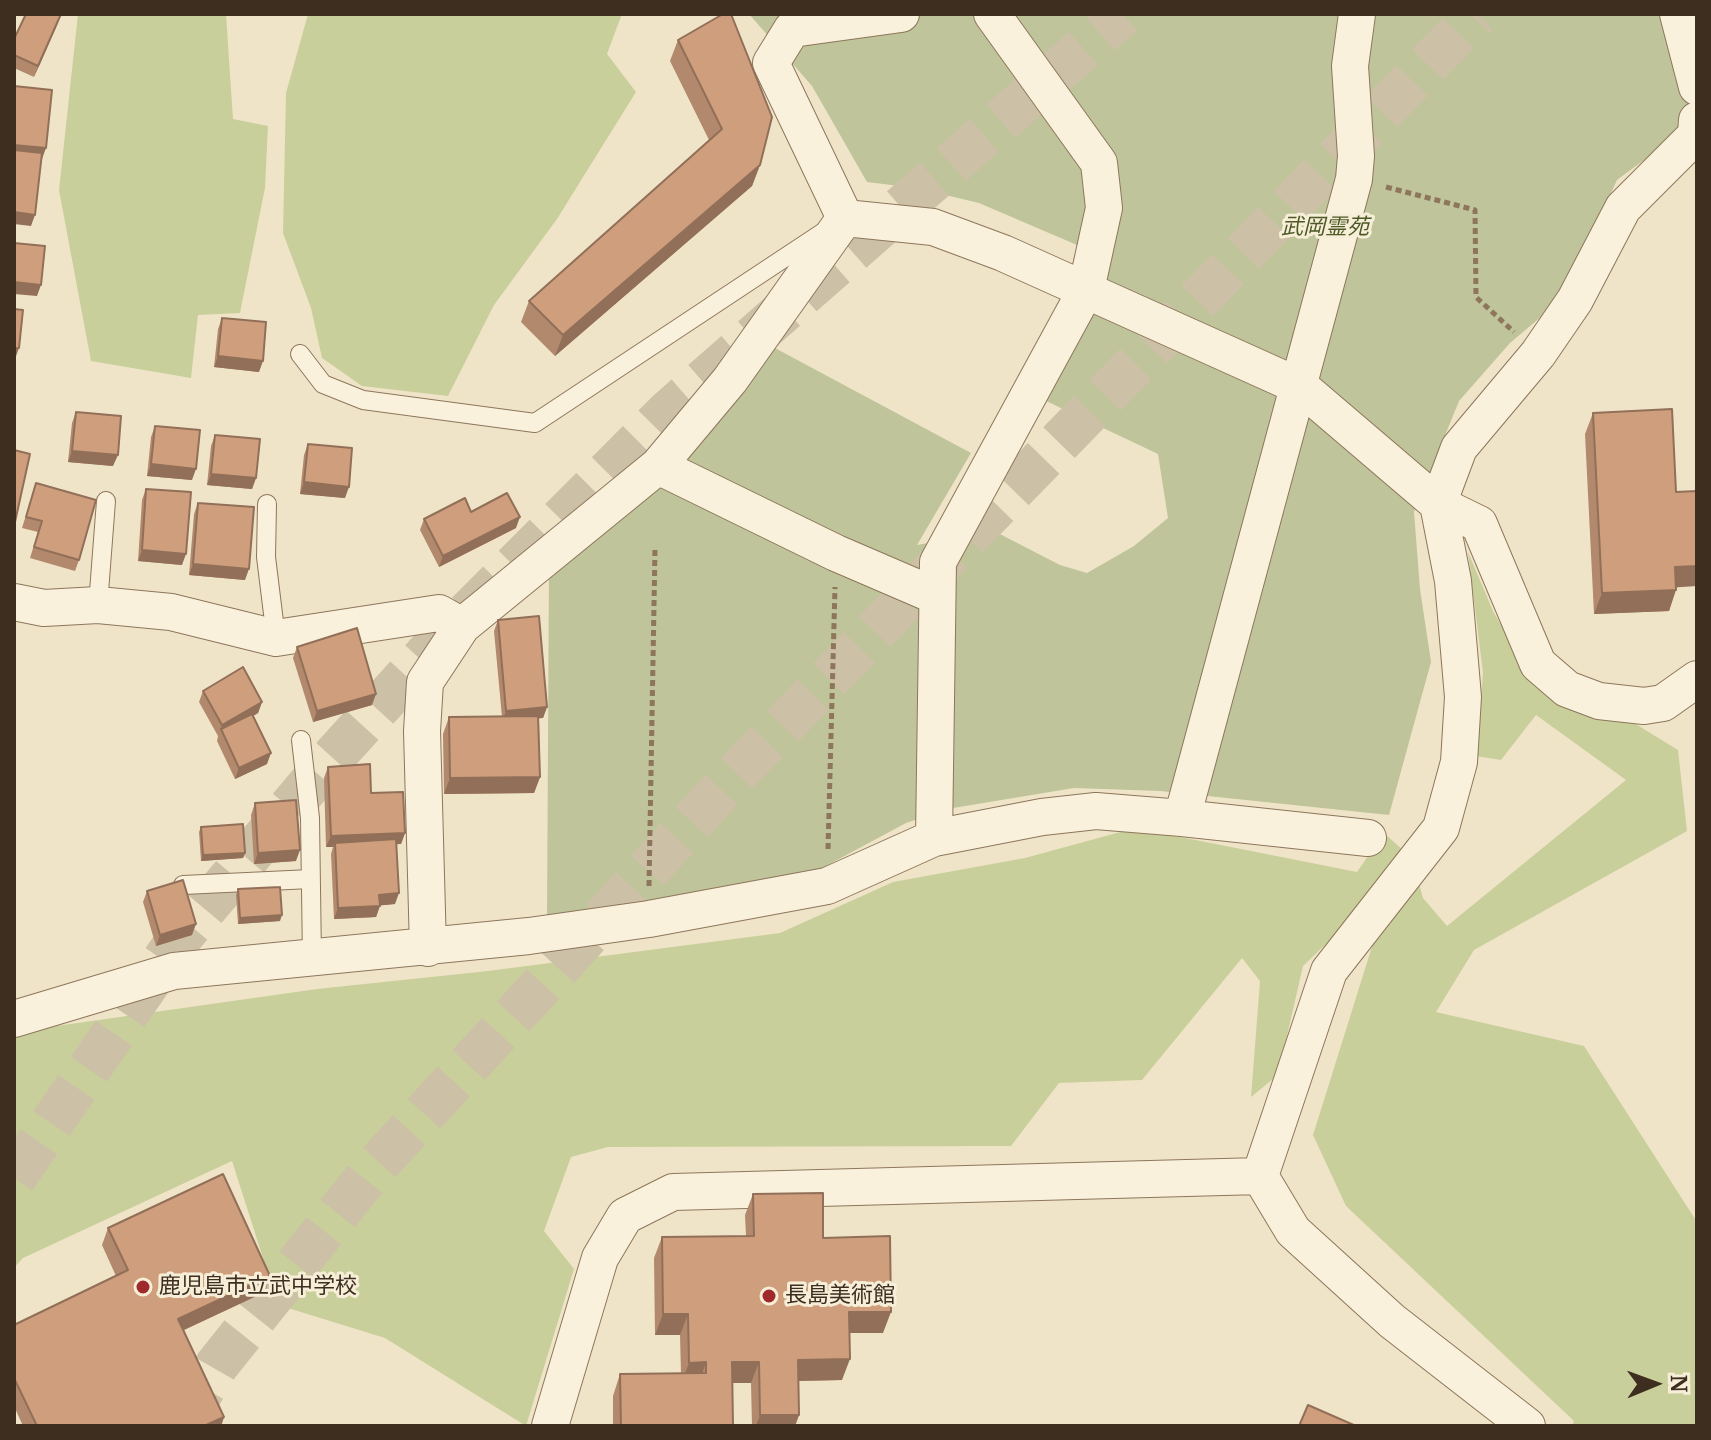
<!DOCTYPE html>
<meta charset="utf-8">
<style>
body{margin:0}
#map{position:relative;width:1711px;height:1440px;overflow:hidden;background:#f0e4c8;font-family:Merriweather,serif}
canvas{display:block}
.frame{position:absolute;inset:0;border:16px solid #3d2e20;pointer-events:none}
.north{position:absolute;left:1615px;top:1344px;width:80px;height:80px;-webkit-text-stroke:6px #f7eed8;paint-order:stroke;rotate:89deg;font-size:22px;font-weight:700;line-height:32px;text-align:center;color:#3d2e20}
.north::after{content:'';display:block;margin:auto;width:28px;height:36px;background:#3d2e20;clip-path:polygon(50% 0,100% 100%,50% 72%,0 100%)}
</style>
<div id="map">
<canvas width="1711" height="1440"></canvas>
<div class="frame"></div>
<div class="north">N</div>
</div>
<script>
const context = document.querySelector('canvas').getContext('2d');
context.lineJoin = 'round';
function paint(path, color) { context.fillStyle = color; context.fill(path, 'evenodd'); }
const poly = rows => new Path2D(rows.map(r => 'M' + r).join(''));
function strokePath(path, color, width, dash) { context.strokeStyle = color; context.lineWidth = width; context.lineCap = dash ? 'butt' : 'round'; context.setLineDash(dash || []); context.stroke(path); }
function label(font, color, halo, rows, align = 'center') {
  context.font = font + ' Merriweather,"Noto Sans JP",serif'; context.lineWidth = 6; context.setLineDash([]); context.textBaseline = 'middle'; context.strokeStyle = halo; context.fillStyle = color; for (const [text, x, y, turn = 0] of rows) {
    context.save(); context.translate(x, y); context.rotate((+turn || 0) * Math.PI / 180); context.textAlign = isNaN(turn) ? turn : align; if (halo) context.strokeText(text, 0, 0); context.fillText(text, 0, 0); context.restore();
  }
}
paint(poly([
 [78,14,226,14,233,119,268,126,265,188,240,313,198,315,191,378,91,361,59,190],
 [308,14,622,14,607,54,636,92,557,219,494,305,448,396,362,386,322,358,311,308,283,233,286,93],
 [1468,552,1493,611,1530,676,1621,715,1678,750,1687,831,1474,950,1436,1012,1584,1046,1697,1222,1697,1426,1572,1426,1574,1421,1346,1206,1313,1135,1375,937,1417,877,1423,898,1447,926,1626,780,1536,715,1501,760,1476,756,1483,673],
 [1135,828,1357,872,1384,833,1404,851,1375,897,1303,966,1278,1075,1251,1097,1260,981,1242,958,1142,1080,1059,1083,1011,1146,608,1147,571,1157,544,1231,574,1269,526,1426,385,1338,278,1305,232,1161,23,1258,14,1268,14,1032,317,989,488,971,780,933,893,882,1025,858]
]), '#c9cf9b');
paint(poly([
 [749,14,1686,14,1697,109,1663,146,1617,180,1562,299,1510,343,1459,401,1414,512,1420,589,1431,662,1389,815,1160,791,1074,788,947,809,906,823,811,874,547,921,549,563,773,347,971,453,917,545,994,531,1060,565,1087,573,1134,546,1168,518,1158,454,1042,399,1112,260,979,203,916,188,867,182,812,86]
]), '#bfc49a');
strokePath(poly([
 [14,1178,175,944,325,766,426,655,668,412,1123,14],
 [182,1426,217,1365,374,1168,734,776,1477,14]
]), '#ccc0a6', 44, [44, 22]);
const lane = poly([
 [300,354,323,384,363,400,535,423,822,233],
 [267,504,266,557,276,638],
 [98,605,106,501],
 [301,740,310,818,312,959],
 [183,885,311,879]
]);
const street = poly([
 [1678,14,1697,87],
 [1697,120,1696,135,1623,208,1575,300,1538,354,1459,448,1438,504,1479,524,1538,664,1567,689,1599,701,1644,706,1663,703,1697,679],
 [845,218,771,63,792,29,901,14],
 [658,466,836,553,936,596],
 [14,602,44,608,98,605,171,612,276,638,439,613,462,626],
 [1182,818,1368,838],
 [934,838,938,562,1086,290,1104,208,1099,163,992,14],
 [428,948,422,731,425,682,462,626,658,466,730,380,845,218,933,227,1003,253,1301,387,1438,504,1453,581,1463,697,1459,762,1441,828,1329,971,1260,1176,1293,1231,1392,1321,1527,1426],
 [14,1019,174,971,529,936,649,919,827,886,934,838,1042,817,1096,811,1182,818,1354,179,1356,156,1350,66,1357,14],
 [550,1426,600,1258,625,1216,673,1192,1260,1176]
]);
strokePath(lane, '#8d765c', 20);
strokePath(street, '#8d765c', 38);
strokePath(poly([
 [1386,187,1475,210,1476,297,1514,332],
 [828,849,835,587],
 [649,886,655,548]
]), '#8d765c', 5, [6, 4]);
strokePath(lane, '#faf1dc', 18);
strokePath(street, '#faf1dc', 36);
paint(poly([
 [57,25,34,77,14,68,14,39],
 [678,40,760,165,752,186,555,356,521,322,529,301,709,140,670,61],
 [222,318,259,372,214,367,218,329],
 [76,412,113,466,68,462,72,423],
 [1593,413,1676,588,1669,611,1594,614,1585,434],
 [155,426,192,480,147,476,151,437],
 [215,435,256,478,252,489,207,485,211,446],
 [308,444,345,498,300,494,304,455],
 [36,483,79,560,75,571,30,558,38,532,22,528],
 [146,489,182,565,138,561,142,500],
 [198,503,245,580,189,575,194,514],
 [471,512,516,528,439,567,420,530,424,519],
 [498,620,547,707,543,718,539,718,540,777,534,793,444,794,443,734,449,717,502,717,494,631],
 [297,647,372,705,313,722,293,658],
 [203,691,262,702,258,713,253,716,267,764,235,779,217,741,218,736,199,702],
 [328,767,371,793,405,833,401,844,397,844,395,904,380,905,376,917,334,919,331,854,333,847,326,847,324,778],
 [255,803,296,861,254,864,251,815],
 [201,827,245,853,243,858,201,861,199,832],
 [238,889,280,921,238,924,236,895],
 [147,891,192,935,156,946,143,902],
 [753,1194,823,1238,883,1333,849,1333,842,1380,799,1381,799,1415,795,1426,752,1426,751,1383,732,1383,733,1426,613,1426,613,1396,620,1374,681,1374,680,1335,655,1335,654,1258,662,1237,746,1236,745,1215],
 [108,1228,265,1292,184,1330,224,1417,221,1426,23,1426,14,1406,14,1325,116,1276,102,1245]
]), '#b2896c');
paint(poly([
 [61,14,57,25,34,77,38,66],
 [14,145,46,148,42,159,14,156],
 [760,165,752,186,555,356,563,335],
 [14,212,35,215,31,226,14,224],
 [14,282,41,285,37,296,14,294],
 [14,348,19,348,15,359,14,359],
 [218,356,263,361,259,372,214,367],
 [72,451,118,455,113,466,68,462],
 [151,464,196,469,192,480,147,476],
 [211,474,256,478,252,489,207,485],
 [304,482,349,487,345,498,300,494],
 [520,517,516,528,439,567,443,556],
 [142,550,186,554,182,565,138,561],
 [193,564,249,569,245,580,189,575],
 [1697,566,1697,586,1667,588,1675,567],
 [1676,590,1669,611,1594,614,1602,593],
 [376,694,372,705,313,722,317,711],
 [262,702,258,713,223,734,221,730,222,725],
 [547,707,543,718,502,722,506,711],
 [271,753,267,764,235,779,239,768],
 [540,777,534,793,444,794,450,778],
 [405,833,401,844,335,847,335,843,333,847,326,847,331,836],
 [300,850,296,861,254,864,258,853],
 [245,853,243,858,201,861,203,855],
 [399,893,395,904,375,906,379,895],
 [380,906,376,917,334,919,338,908],
 [282,915,280,921,238,924,240,918],
 [196,924,192,935,156,946,160,935],
 [270,1276,265,1292,173,1335,178,1319],
 [849,1312,891,1312,883,1333,841,1333],
 [663,1314,688,1314,680,1335,655,1335],
 [850,1359,842,1380,791,1381,798,1360],
 [706,1362,699,1383,681,1384,689,1363],
 [732,1362,759,1362,751,1383,724,1383],
 [760,1415,799,1415,795,1426,756,1426],
 [224,1417,221,1426,204,1426]
]), '#916f58');
const building = poly([
 [26,14,61,14,38,66,14,55,14,39,26,14],
 [723,14,731,14,772,117,760,165,563,335,529,301,722,129,678,40,723,14],
 [14,86,52,90,46,148,14,145,14,86],
 [14,150,42,153,35,215,14,212,14,150],
 [14,243,45,246,41,285,14,282,14,243],
 [14,309,23,310,19,348,14,348,14,309],
 [222,318,266,322,263,361,218,356,222,318],
 [1672,409,1676,492,1697,491,1697,566,1675,567,1676,590,1602,593,1593,413,1672,409],
 [76,412,121,416,118,455,72,451,76,412],
 [155,426,200,430,196,469,151,464,155,426],
 [215,435,260,439,256,478,211,474,215,435],
 [308,444,352,448,349,487,304,482,308,444],
 [14,450,30,454,15,522,14,522,14,450],
 [36,483,96,500,79,560,34,547,42,521,26,517,36,483],
 [146,489,191,492,186,554,142,550,146,489],
 [507,493,520,517,443,556,424,519,465,498,471,512,507,493],
 [198,503,254,507,249,569,193,564,198,503],
 [539,616,547,707,506,711,498,620,539,616],
 [357,628,376,694,317,711,297,647,357,628],
 [243,667,262,702,222,725,203,691,243,667],
 [252,714,271,753,239,768,221,729,252,714],
 [538,716,540,777,450,778,449,717,538,716],
 [370,764,371,793,403,792,405,833,331,836,328,767,370,764],
 [296,800,300,850,258,853,255,803,296,800],
 [243,824,245,853,203,855,201,827,243,824],
 [396,839,399,893,379,895,380,906,338,908,335,843,396,839],
 [183,880,196,924,160,935,147,891,183,880],
 [280,887,282,915,240,918,238,889,280,887],
 [223,1174,270,1276,178,1319,224,1417,204,1426,37,1426,14,1378,14,1325,128,1270,108,1228,223,1174],
 [823,1193,823,1238,890,1236,891,1312,849,1312,850,1359,798,1360,799,1415,760,1415,759,1362,732,1362,733,1426,621,1426,620,1374,706,1373,706,1362,689,1363,688,1314,663,1314,662,1237,754,1236,753,1194,823,1193],
 [1308,1405,1356,1426,1299,1426,1308,1405]
]);
paint(building, '#cf9f7d');
strokePath(building, '#916f58', 2);
for (const [x, y, r, color] of [
 [143,1287,8,"#9e2a2b"],
 [769,1296,8,"#9e2a2b"]
]) { const dot = new Path2D(); dot.arc(x, y, r, 0, 2 * Math.PI); context.fillStyle = color; context.fill(dot); strokePath(dot, '#f7eed8', 3); }
label('italic 22px', '#4d5a26', '#f7eed8', [
 ["武岡霊苑",1325,228]
]);
label('22px', '#3d2e20', '#f7eed8', [
 ["鹿児島市立武中学校",159,1287],
 ["長島美術館",785,1296]
], 'left');
</script>
